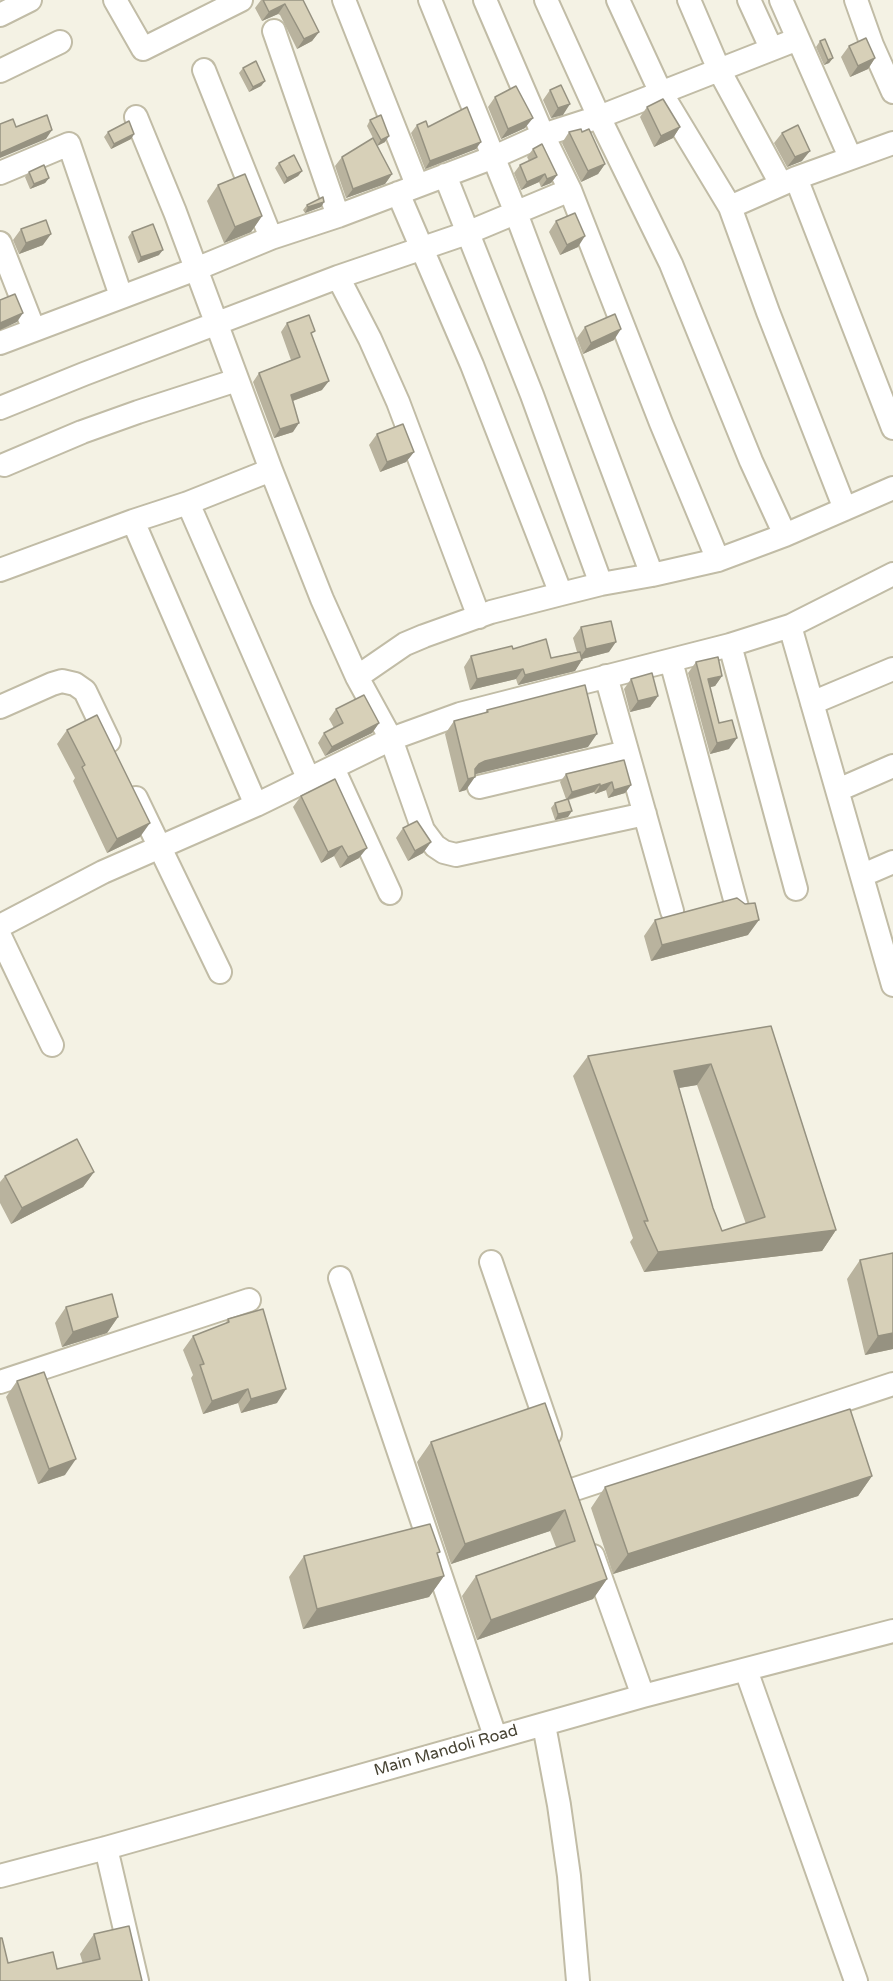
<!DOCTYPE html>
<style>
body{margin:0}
canvas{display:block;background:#f4f2e4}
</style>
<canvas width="893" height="1981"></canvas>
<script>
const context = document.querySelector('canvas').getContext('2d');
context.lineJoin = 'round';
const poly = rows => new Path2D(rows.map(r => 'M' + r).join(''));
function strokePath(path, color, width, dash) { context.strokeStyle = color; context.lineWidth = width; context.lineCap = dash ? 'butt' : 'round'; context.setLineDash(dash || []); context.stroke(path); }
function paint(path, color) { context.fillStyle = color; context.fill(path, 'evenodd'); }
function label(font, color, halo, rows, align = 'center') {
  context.font = font + ' "Varela Round",sans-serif'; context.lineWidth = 6; context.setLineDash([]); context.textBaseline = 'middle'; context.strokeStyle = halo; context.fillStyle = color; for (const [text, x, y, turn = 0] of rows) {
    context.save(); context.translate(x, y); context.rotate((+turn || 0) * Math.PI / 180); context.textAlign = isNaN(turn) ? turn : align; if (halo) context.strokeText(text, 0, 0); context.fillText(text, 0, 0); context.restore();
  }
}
const minor = poly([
 [115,0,143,49,241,0],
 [344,0,417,185],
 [430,0,516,213,652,575],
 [485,0,543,135,570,190,661,423,718,560],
 [546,0,599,117,671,264,751,461,785,535],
 [618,0,660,91,730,207,768,312,845,509],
 [689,0,719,70,781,184],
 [749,0,771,48],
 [781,0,850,157],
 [856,0,872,45,893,92],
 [0,15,30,0],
 [274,31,338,216],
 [204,70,271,238],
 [0,71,60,42],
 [136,117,175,212,271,470,322,599,357,677,391,739,423,830,435,846,444,852,456,855,645,814],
 [0,173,69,144,121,296],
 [445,175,532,395,601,584],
 [796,178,893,428],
 [398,193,472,365,561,594],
 [730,207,796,178,893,143],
 [0,243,34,330],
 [338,277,370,339,398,402,479,617],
 [0,343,196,269,271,238,338,216,494,157,543,135,599,117,798,39],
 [0,408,84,374,338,277,467,233,570,190],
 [4,465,82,432,138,412,237,380],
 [188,503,309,780],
 [133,521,256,805],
 [0,570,133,521,188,503,271,470],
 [790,626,893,985],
 [730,645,796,889],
 [671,661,737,907],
 [606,676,672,911],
 [357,677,405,644,424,636,491,612,561,594,601,584,652,575,718,560,785,535,893,488],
 [812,703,893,669],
 [0,707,52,684,62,681,75,684,85,691,109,741],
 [333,768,390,893],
 [479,787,627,752],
 [838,790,893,766],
 [136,798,220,972],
 [863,875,893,862],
 [0,926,103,872,256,805,391,739,460,714,730,645,790,626,893,574],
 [0,936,52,1045],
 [491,1262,550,1434],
 [340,1278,495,1736],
 [0,1382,249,1300],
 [569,1491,893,1384],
 [593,1556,643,1696],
 [746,1670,856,1981],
 [544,1725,559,1805,569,1876,578,1981],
 [106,1848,137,1981],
 [0,1876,106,1848,643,1696,893,1631]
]);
strokePath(minor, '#c1bca6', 26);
strokePath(minor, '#fff', 22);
paint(poly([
 [261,0,303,0,319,32,312,41,297,49,280,15,278,14,262,21,255,8],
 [820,41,833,58,829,63,824,65,816,47],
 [849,46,875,58,868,69,850,77,841,57],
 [243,68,265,81,261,86,249,92,239,73],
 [550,90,563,115,551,118,543,100],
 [495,97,525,128,501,139,488,107],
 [647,107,680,127,673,138,654,147,640,117],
 [370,120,385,142,377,146,392,174,385,184,346,198,335,166,342,157,373,138,367,126],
 [417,125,476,149,425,169,411,133],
 [108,132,134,134,131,139,111,149,104,137],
 [569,132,605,164,598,174,581,182,562,143],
 [782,133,802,161,787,167,774,143],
 [533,149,557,175,551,183,541,187,539,182,521,190,514,173,520,165,529,161,527,157],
 [279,163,302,171,298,176,284,184,275,168],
 [29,172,49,178,45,183,30,189,25,177],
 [218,185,262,216,251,232,224,243,207,201],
 [324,202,321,207,305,213,303,210,307,205],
 [556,221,578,247,560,255,549,232],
 [21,229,43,245,19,254,13,240],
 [132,232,159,255,138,263,128,237],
 [287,323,312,336,322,390,293,401,293,432,274,438,253,382,259,373,291,360,281,332],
 [585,327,614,340,583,354,577,338],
 [377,434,414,452,406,462,380,472,369,445],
 [581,627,609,652,582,659,575,671,518,685,516,679,470,690,464,667,471,656,513,649,551,658,577,652,573,638],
 [696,662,722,676,715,686,710,687,719,723,729,749,710,754,688,673],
 [631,679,658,696,650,707,630,712,624,689],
 [336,709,379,723,372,733,325,756,318,743,324,733,334,728,329,719],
 [487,710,588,747,475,774,466,790,459,792,445,734,454,721,485,713],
 [67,730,140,837,107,853,73,781,75,778,57,744],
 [566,774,631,785,625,793,608,798,606,790,595,794,594,792,569,800,568,817,555,820,551,808,555,803,566,799,560,782],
 [301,796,359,858,340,868,334,856,321,863,293,807],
 [403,828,431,842,423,853,408,861,396,838],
 [655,920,748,935,651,961,644,936],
 [771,1026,836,1230,822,1251,644,1272,630,1242,633,1238,573,1076,588,1056],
 [697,1085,746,1224,722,1231,713,1208,679,1088],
 [94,1172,83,1187,11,1224,0,1203,0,1182,5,1176],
 [860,1260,893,1349,865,1355,847,1279],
 [66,1307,118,1317,107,1333,62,1347,55,1323],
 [228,1319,277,1403,241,1413,238,1403,203,1414,191,1378,193,1375,183,1350,193,1336,225,1324],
 [17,1381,65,1475,38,1484,6,1397],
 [545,1403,607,1579,593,1599,477,1640,462,1596,476,1576,556,1547,550,1531,451,1564,417,1462,431,1442],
 [872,1476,858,1496,613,1574,591,1508,605,1487],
 [438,1555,444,1576,429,1597,303,1629,289,1577,304,1556],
 [129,1926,142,1981,0,1981,0,1938,2,1938,8,1963,53,1952,57,1969,83,1964,80,1954,94,1934]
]), '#b9b39e');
paint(poly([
 [285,4,278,14,262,21,269,12],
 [319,32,312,41,297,49,304,39],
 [833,58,829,63,824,65,828,60],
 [875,58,868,69,850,77,858,66],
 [265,81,261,86,249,92,253,87],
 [570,104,563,115,551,118,558,108],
 [533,118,525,128,501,139,508,129],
 [680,127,673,138,654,147,661,136],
 [52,130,46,139,0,158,0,153,1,151],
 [134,134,131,139,111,149,114,144],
 [389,136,385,142,377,146,381,140],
 [481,142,476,149,425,169,430,161],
 [810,151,802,161,787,167,795,157],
 [605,164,598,174,581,182,588,171],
 [302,171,298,176,284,184,287,178],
 [392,174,385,184,346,198,353,189],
 [545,174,539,182,521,190,527,182],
 [557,175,551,183,541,187,547,179],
 [49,178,45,183,30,189,34,184],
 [324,202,321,207,305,213,308,207],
 [262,216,251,232,224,243,235,227],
 [51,234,43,245,19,254,26,243],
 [585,236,578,247,560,255,567,245],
 [163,250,159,255,138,263,141,257],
 [23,313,17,322,0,330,0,323],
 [621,329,614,340,583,354,591,343],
 [329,381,322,390,284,404,291,395],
 [299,423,293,432,274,438,280,429],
 [414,452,406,462,380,472,387,462],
 [616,642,609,652,578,660,586,649],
 [582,660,575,671,518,685,525,675],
 [523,669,516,679,470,690,477,679],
 [722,676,715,686,703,689,708,679],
 [658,696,650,707,630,712,638,701],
 [379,723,372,733,325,756,332,747],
 [597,734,588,747,476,774,470,777,479,764,485,761],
 [737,738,729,749,710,754,717,743],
 [475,777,466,790,459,792,468,779],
 [612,782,606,790,595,794,600,786],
 [600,784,594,792,566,800,572,792],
 [631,785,625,793,608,798,614,790],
 [572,811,568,817,555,820,558,814],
 [150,823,140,837,107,853,117,839],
 [431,842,423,853,408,861,415,851],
 [342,846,334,856,321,863,328,852],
 [367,848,359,858,340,868,348,857],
 [759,920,748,935,651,961,662,945],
 [711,1064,697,1085,660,1091,674,1071],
 [94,1172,83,1187,11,1224,22,1208],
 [836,1230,822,1251,644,1272,658,1252],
 [118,1317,107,1333,62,1347,73,1332],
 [893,1333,893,1349,865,1355,878,1336],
 [248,1389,238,1403,203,1414,212,1401],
 [286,1389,277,1403,241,1413,251,1399],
 [76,1459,65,1475,38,1484,49,1469],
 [872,1476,858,1496,613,1574,628,1554],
 [565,1510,550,1531,451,1564,465,1544],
 [444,1576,429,1597,303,1629,317,1609],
 [607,1579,593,1599,477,1640,491,1620]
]), '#969281');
const building = poly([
 [263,0,303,0,319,32,304,39,286,6,285,4,269,12,263,0],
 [866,38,875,58,858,66,849,46,866,38],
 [825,39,833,58,828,60,820,41,825,39],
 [256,61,265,81,253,87,243,68,256,61],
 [561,85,570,104,558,108,550,90,561,85],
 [516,86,533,118,508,129,495,97,516,86],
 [663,99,680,127,661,136,647,107,663,99],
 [467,107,481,142,430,161,417,125,426,121,428,127,467,107],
 [47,115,52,130,0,153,0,124,13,119,16,127,47,115],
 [381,115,389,136,381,140,370,120,381,115],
 [129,121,134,134,114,144,108,132,129,121],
 [798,125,810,151,795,157,782,133,798,125],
 [581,129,582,132,589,129,605,164,588,171,569,132,581,129],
 [373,138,392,174,353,189,342,157,373,138],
 [542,144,557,175,547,179,545,174,527,182,520,165,537,157,533,149,542,144],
 [294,155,302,171,287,178,279,163,294,155],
 [44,165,49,178,34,184,29,172,44,165],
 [245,174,262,216,235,227,218,185,245,174],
 [323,197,324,202,308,207,307,205,323,197],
 [575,213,585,236,567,245,556,221,575,213],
 [46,220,51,234,26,243,21,229,46,220],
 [153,224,163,250,141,257,132,232,153,224],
 [15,294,23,313,0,323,0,300,15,294],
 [615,314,621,329,591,343,585,327,615,314],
 [309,315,315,331,311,333,329,381,291,395,299,423,280,429,259,373,300,357,287,323,309,315],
 [403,424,414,452,387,462,377,434,403,424],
 [611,621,616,642,586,649,581,627,611,621],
 [546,639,551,658,580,652,582,660,525,675,523,669,477,679,471,656,512,646,513,649,546,639],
 [718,657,722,676,708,679,719,723,732,720,737,738,717,743,696,662,718,657],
 [652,673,658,696,638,701,631,679,652,673],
 [585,685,597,734,485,761,479,764,475,769,475,777,468,779,454,721,488,712,487,710,585,685],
 [364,695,379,723,332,747,324,733,343,723,336,709,364,695],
 [97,715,150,823,117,839,82,767,85,765,67,730,97,715],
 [624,760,631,785,614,790,612,782,600,786,600,784,572,792,566,774,624,760],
 [335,779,367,848,348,857,342,846,328,852,301,796,335,779],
 [568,799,572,811,558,814,555,803,568,799],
 [417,821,431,842,415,851,403,828,417,821],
 [737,898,745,904,755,903,759,920,662,945,655,920,737,898],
 [771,1026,836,1230,658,1252,644,1221,648,1221,588,1056,771,1026],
 [711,1064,765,1217,722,1231,713,1208,674,1071,711,1064],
 [77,1139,94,1172,22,1208,5,1176,77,1139],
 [893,1253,893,1333,878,1336,860,1260,893,1253],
 [112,1294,118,1317,73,1332,66,1307,112,1294],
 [263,1309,286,1389,251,1399,248,1389,212,1401,200,1365,204,1364,193,1336,229,1322,228,1319,263,1309],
 [44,1372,76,1459,49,1469,17,1381,44,1372],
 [545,1403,607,1579,491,1620,476,1576,575,1541,565,1510,465,1544,431,1442,545,1403],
 [850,1409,872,1476,628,1554,605,1487,850,1409],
 [430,1524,440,1552,437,1553,444,1576,317,1609,304,1556,430,1524],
 [129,1926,142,1981,0,1981,0,1938,2,1938,8,1963,53,1952,57,1969,100,1959,94,1934,129,1926]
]);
paint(building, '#d7d0b8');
strokePath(building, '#969281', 1.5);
label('16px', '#474333', '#fff', [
 ["Main Mandoli Road",446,1751,-16]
]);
</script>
